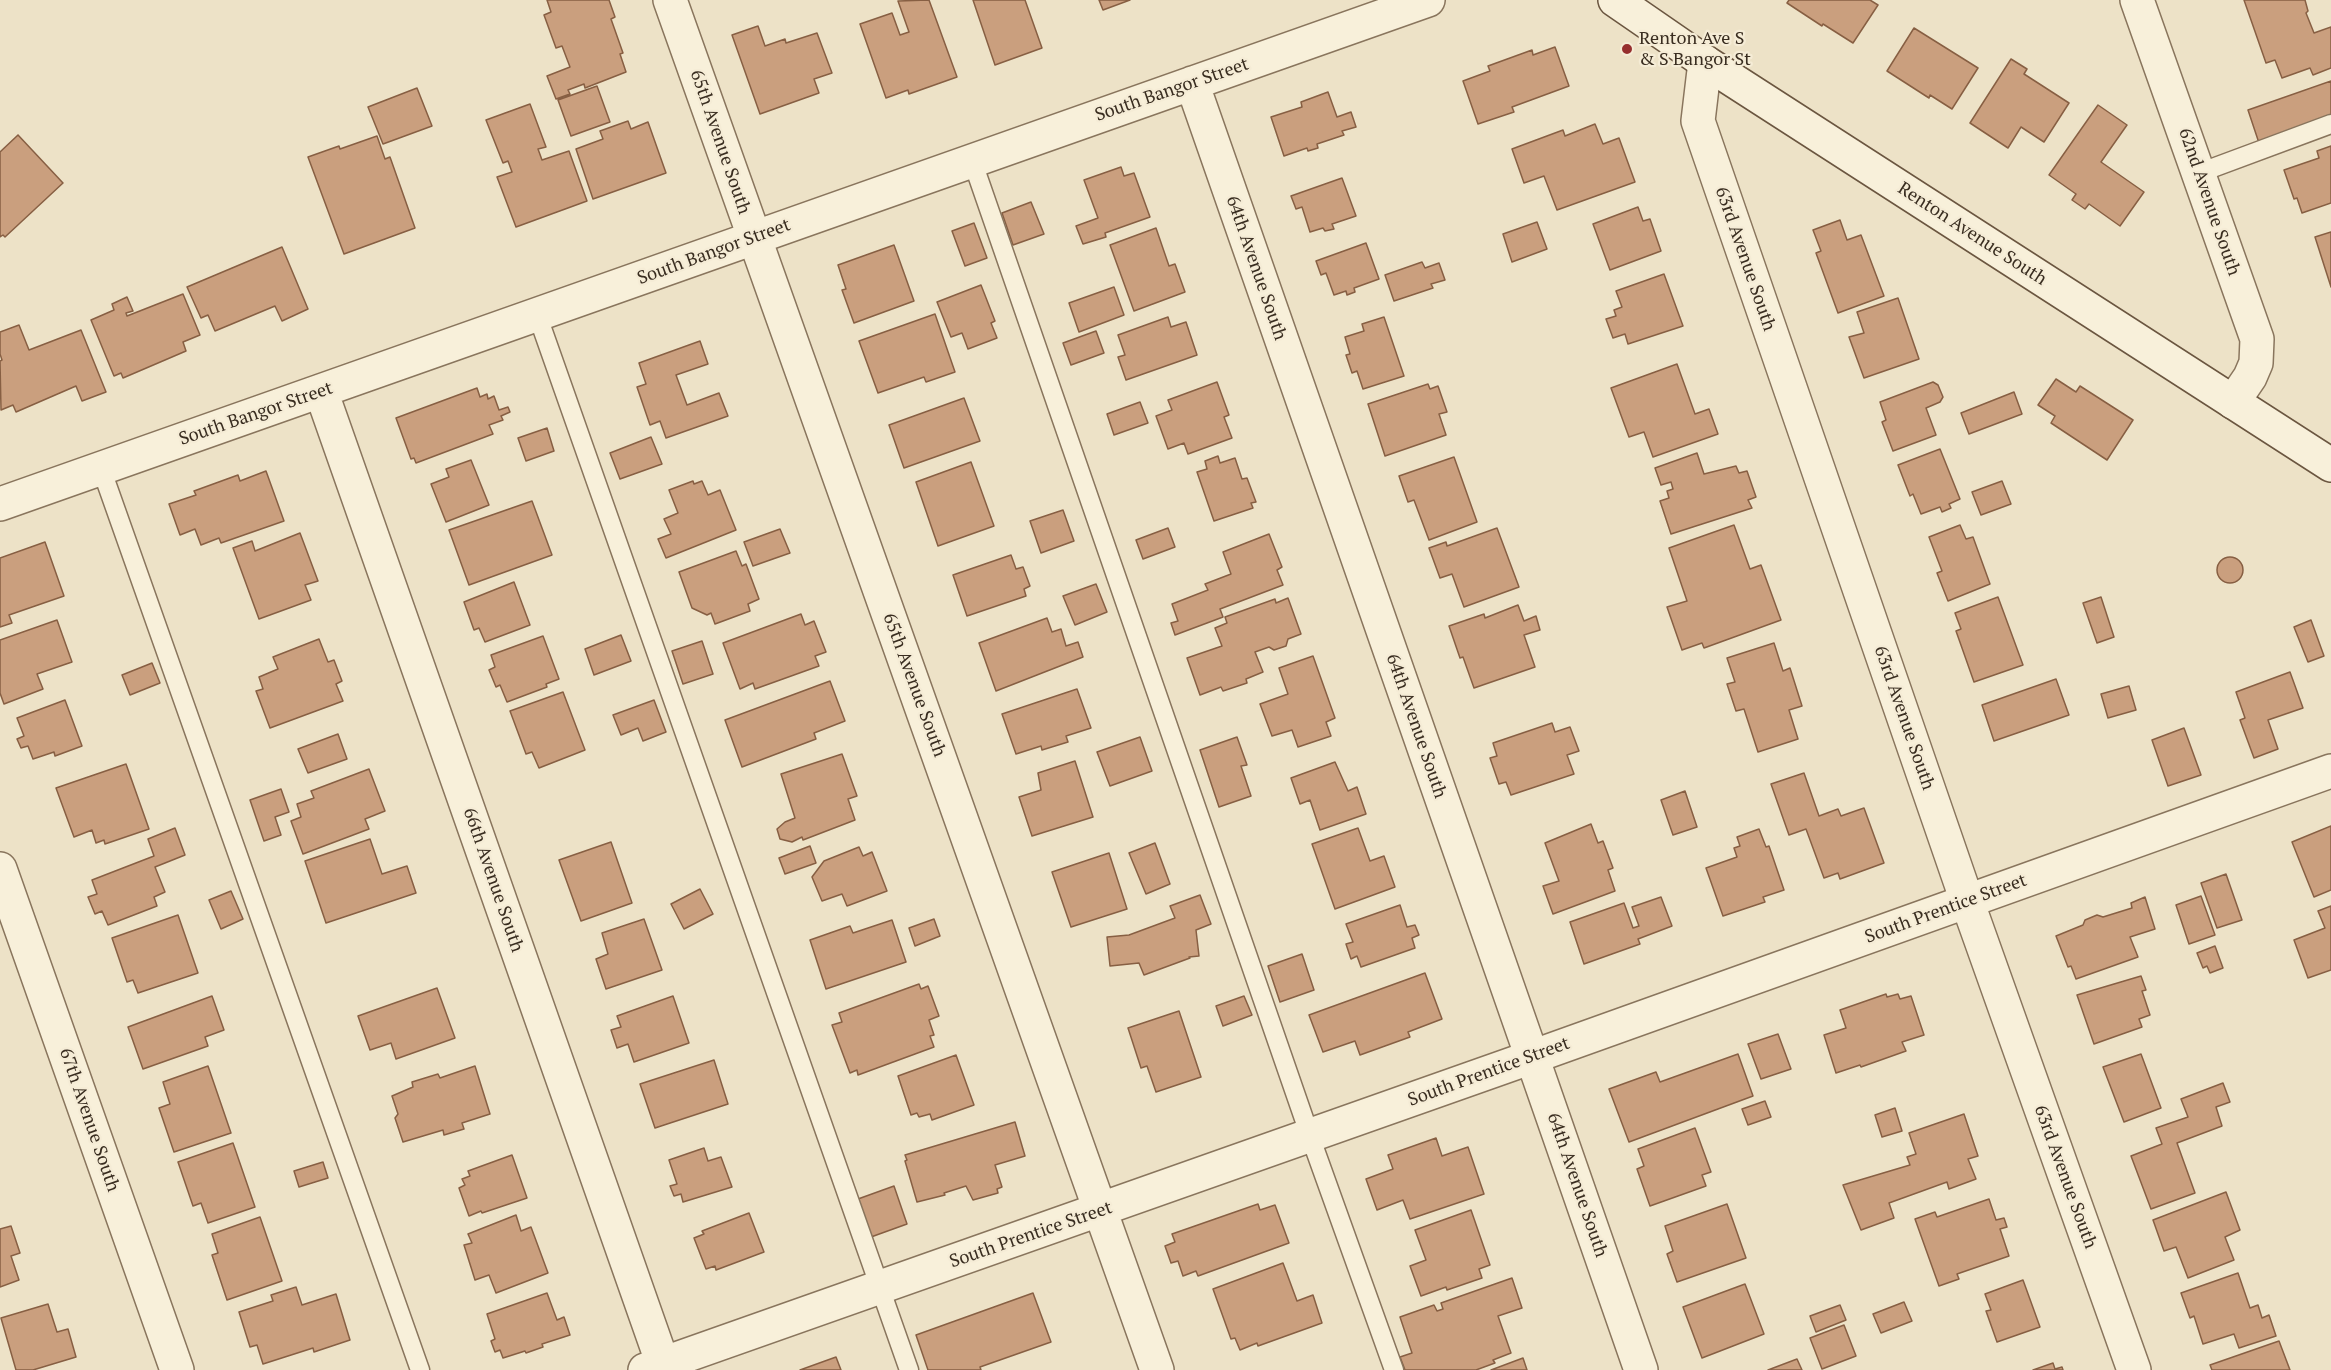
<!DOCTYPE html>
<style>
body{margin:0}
canvas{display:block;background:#ede2c7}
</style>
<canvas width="2331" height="1370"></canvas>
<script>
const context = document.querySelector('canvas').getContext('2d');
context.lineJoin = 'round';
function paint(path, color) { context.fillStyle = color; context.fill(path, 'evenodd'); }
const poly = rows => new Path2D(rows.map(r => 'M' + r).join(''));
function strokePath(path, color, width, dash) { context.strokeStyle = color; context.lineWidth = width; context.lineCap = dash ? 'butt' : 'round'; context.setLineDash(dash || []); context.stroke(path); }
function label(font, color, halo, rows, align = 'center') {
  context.font = font + ' "PT Serif",serif'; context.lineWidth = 4.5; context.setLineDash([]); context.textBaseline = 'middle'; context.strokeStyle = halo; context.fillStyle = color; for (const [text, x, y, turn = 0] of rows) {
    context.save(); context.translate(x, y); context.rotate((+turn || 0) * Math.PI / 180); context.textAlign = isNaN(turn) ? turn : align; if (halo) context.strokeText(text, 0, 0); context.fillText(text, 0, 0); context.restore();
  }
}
const building = poly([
 [547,0,609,0,615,17,611,19,623,53,620,54,626,72,585,88,584,84,568,90,570,94,556,99,547,76,570,67,562,46,556,48,544,15,551,12,547,0],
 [929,0,957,77,909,94,908,90,886,98,860,24,892,13,900,35,909,32,898,1,929,0],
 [973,0,1025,0,1042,48,995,65,973,0],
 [1099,0,1130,0,1103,10,1099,0],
 [1789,0,1870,0,1878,5,1853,43,1823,24,1822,26,1787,3,1789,0],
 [2244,0,2305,0,2308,11,2306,13,2314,33,2331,27,2331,68,2313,75,2310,68,2282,78,2275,60,2266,63,2244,0],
 [758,26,765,46,785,39,786,43,817,33,832,73,814,79,819,93,760,114,732,35,758,26],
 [1914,28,1978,68,1952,109,1930,95,1929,98,1887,71,1914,28],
 [1555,47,1569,86,1512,107,1514,112,1478,124,1463,81,1490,71,1488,66,1532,50,1533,55,1555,47],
 [2011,59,2027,69,2024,74,2069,103,2044,142,2021,127,2008,148,1970,123,2011,59],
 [2331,81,2331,122,2260,146,2248,110,2331,81],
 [597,86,610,122,571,136,558,100,597,86],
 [417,88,432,126,383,144,368,107,417,88],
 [1328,92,1337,117,1351,112,1356,127,1342,131,1344,135,1317,144,1318,148,1308,151,1307,148,1284,156,1271,117,1302,107,1301,102,1328,92],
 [530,104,546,147,538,149,542,160,569,151,587,201,516,227,497,177,512,172,508,161,503,163,486,120,530,104],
 [2098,105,2127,125,2101,162,2144,192,2120,226,2089,204,2085,209,2072,200,2076,194,2049,175,2098,105],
 [628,121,631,129,648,122,666,173,593,199,576,149,603,139,600,131,628,121],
 [1595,124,1603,144,1619,138,1635,182,1557,210,1544,176,1524,183,1512,149,1563,130,1565,136,1595,124],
 [18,135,63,183,5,237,3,235,0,237,0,152,18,135],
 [377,136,385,159,390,157,415,228,344,254,308,157,339,146,340,149,377,136],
 [2331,146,2331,203,2302,213,2297,198,2294,199,2284,170,2319,158,2317,151,2331,146],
 [1121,167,1124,176,1134,173,1150,217,1105,233,1106,237,1083,244,1076,226,1098,218,1084,180,1121,167],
 [1342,178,1356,216,1332,224,1334,229,1325,231,1323,228,1310,232,1302,207,1296,209,1291,196,1342,178],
 [1031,202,1044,234,1013,245,1002,213,1031,202],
 [1638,207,1643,221,1650,219,1661,251,1610,270,1593,224,1638,207],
 [1840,220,1847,240,1861,235,1884,296,1838,313,1816,253,1821,251,1813,230,1840,220],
 [1537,222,1547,249,1512,262,1503,234,1537,222],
 [974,223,987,258,965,266,952,231,974,223],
 [1156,228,1169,266,1175,264,1185,292,1134,311,1110,245,1156,228],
 [2331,232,2331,287,2315,237,2331,232],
 [1366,243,1379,279,1354,288,1355,292,1347,295,1346,291,1334,295,1326,273,1321,275,1316,261,1366,243],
 [894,245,914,301,854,323,842,290,846,289,838,265,894,245],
 [282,247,308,309,282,321,275,306,215,331,208,315,201,318,187,287,282,247],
 [1422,262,1425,268,1439,263,1445,280,1431,284,1433,288,1394,301,1385,275,1422,262],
 [1664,274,1683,326,1628,344,1625,334,1613,338,1606,319,1616,316,1614,310,1622,307,1616,291,1664,274],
 [981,285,995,321,991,323,997,338,968,349,962,333,951,337,937,302,981,285],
 [1114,287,1124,315,1079,332,1069,303,1114,287],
 [183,294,200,335,183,342,186,351,123,378,121,373,114,376,91,320,114,310,112,304,127,297,133,311,126,313,127,316,183,294],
 [1898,298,1919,359,1864,378,1849,337,1864,333,1857,312,1898,298],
 [935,314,955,372,926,382,924,377,878,393,859,341,935,314],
 [1168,317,1171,327,1186,322,1197,355,1126,380,1118,357,1125,355,1118,335,1168,317],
 [1384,317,1404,376,1363,389,1357,371,1352,373,1346,355,1350,354,1345,337,1364,331,1362,324,1384,317],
 [19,325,29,350,81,330,106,392,82,401,76,386,16,412,13,405,1,410,0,361,2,360,0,354,0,332,19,325],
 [1096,331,1104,353,1071,365,1063,343,1096,331],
 [700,341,708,364,676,375,687,405,719,393,728,416,666,438,660,421,650,425,637,387,646,384,639,363,700,341],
 [1677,364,1695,414,1709,409,1718,434,1653,457,1644,432,1629,437,1611,388,1677,364],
 [2056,379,2076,392,2080,386,2133,420,2107,460,2051,423,2055,416,2038,405,2056,379],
 [1217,382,1229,415,1224,417,1232,438,1188,454,1184,443,1168,449,1156,416,1172,410,1168,400,1217,382],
 [1933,382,1938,385,1943,397,1940,402,1926,408,1936,435,1893,451,1882,422,1886,420,1880,402,1933,382],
 [1428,384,1430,389,1438,386,1447,412,1439,414,1446,435,1385,456,1368,404,1428,384],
 [477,388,480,397,487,394,488,399,494,396,499,410,508,407,510,412,501,416,503,420,489,425,493,434,416,463,414,458,411,459,396,418,477,388],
 [2014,392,2022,414,1969,434,1961,413,2014,392],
 [964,398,980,441,904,468,889,425,964,398],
 [1140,402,1148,423,1114,435,1107,414,1140,402],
 [547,428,554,451,526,461,518,438,547,428],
 [651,437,662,464,620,479,610,453,651,437],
 [1940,449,1960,499,1949,504,1951,508,1942,512,1940,507,1921,514,1913,494,1910,496,1898,465,1940,449],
 [1697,453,1704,474,1736,466,1739,473,1747,471,1756,497,1748,500,1752,508,1671,534,1660,501,1669,498,1667,491,1673,489,1671,482,1661,485,1655,468,1697,453],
 [1218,456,1220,463,1235,458,1242,479,1247,478,1256,502,1251,503,1253,508,1214,521,1197,472,1207,469,1205,461,1218,456],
 [1454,457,1477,522,1429,540,1414,500,1408,502,1399,476,1454,457],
 [471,460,489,505,446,522,431,484,449,477,446,469,471,460],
 [971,462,994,526,938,546,916,482,971,462],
 [266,471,284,521,221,543,219,538,201,545,195,529,180,535,169,504,196,495,194,491,238,475,240,481,266,471],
 [693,481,694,484,702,481,708,495,720,490,736,530,666,558,658,539,671,534,664,519,678,513,669,490,693,481],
 [2002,481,2011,504,1981,515,1972,492,2002,481],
 [532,501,552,555,469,585,449,530,532,501],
 [1063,510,1074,541,1041,553,1030,521,1063,510],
 [1734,525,1750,569,1761,565,1781,620,1704,648,1702,643,1682,650,1667,607,1687,601,1669,548,1734,525],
 [1960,525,1966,539,1973,537,1990,584,1948,601,1937,573,1942,571,1929,537,1960,525],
 [1168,528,1175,547,1143,559,1136,540,1168,528],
 [1497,528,1519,587,1464,607,1452,574,1440,578,1429,548,1446,542,1447,546,1497,528],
 [780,529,790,553,753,566,744,542,780,529],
 [300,533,318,581,305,585,311,600,259,619,233,548,252,541,255,551,300,533],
 [1269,534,1282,567,1277,570,1283,585,1220,609,1223,617,1175,635,1171,623,1178,621,1172,604,1208,590,1205,584,1231,574,1223,552,1269,534],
 [45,542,64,596,9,615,12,623,0,627,0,558,45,542],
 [736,551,742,566,746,564,759,599,748,604,750,611,715,624,711,613,707,615,692,608,679,572,736,551],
 [1011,555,1016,569,1023,567,1030,586,1024,589,1026,596,967,616,953,575,1011,555],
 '2217 570a13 13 0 1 1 26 0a13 13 0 1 1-26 0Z',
 [514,582,530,625,485,642,479,628,474,630,464,602,514,582],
 [1096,584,1107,612,1075,625,1063,596,1096,584],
 [1998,597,2023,665,1974,682,1956,631,1961,629,1955,613,1998,597],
 [2101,597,2114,637,2097,643,2083,603,2101,597],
 [1288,598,1301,634,1288,639,1286,646,1274,650,1269,647,1255,652,1263,672,1246,679,1247,683,1223,691,1221,687,1200,695,1187,658,1222,646,1215,628,1227,623,1225,617,1275,599,1276,603,1288,598],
 [1518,605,1524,621,1536,616,1540,630,1524,635,1535,667,1474,688,1463,657,1460,658,1449,626,1484,614,1485,618,1518,605],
 [801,614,805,625,814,621,826,652,815,656,819,666,755,689,753,683,740,689,723,643,801,614],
 [1047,618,1052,632,1061,629,1066,646,1078,642,1083,657,996,691,979,643,1047,618],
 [57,620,72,662,37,674,43,689,4,704,0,693,0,640,57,620],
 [2311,620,2324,656,2308,662,2294,627,2311,620],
 [621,635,631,661,594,675,585,649,621,635],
 [543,636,559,679,546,684,547,687,507,702,500,685,496,687,489,670,495,667,491,655,543,636],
 [319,639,328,662,334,660,342,681,336,684,343,701,270,728,256,691,263,689,259,677,278,669,273,657,319,639],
 [702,641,713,674,683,684,672,651,702,641],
 [1774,643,1783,671,1790,668,1802,706,1789,710,1798,739,1758,752,1744,709,1736,711,1727,684,1735,682,1727,658,1774,643],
 [1313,656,1335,718,1326,722,1331,736,1298,747,1292,730,1272,736,1260,704,1288,694,1279,668,1313,656],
 [152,663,160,683,130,695,122,675,152,663],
 [2290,672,2303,708,2268,720,2278,749,2254,758,2240,720,2245,718,2236,692,2290,672],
 [2056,679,2069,715,1994,741,1982,705,2056,679],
 [830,681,845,721,814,733,816,739,742,767,725,720,830,681],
 [2129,686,2136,710,2108,718,2101,694,2129,686],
 [1077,689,1091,728,1066,736,1068,742,1042,750,1041,746,1016,754,1002,714,1077,689],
 [563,692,585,750,539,768,532,752,526,754,510,711,563,692],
 [65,700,82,746,55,756,54,752,33,759,28,746,21,748,17,739,24,736,17,718,65,700],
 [654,700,666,732,643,741,638,728,621,735,613,715,654,700],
 [1552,723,1555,732,1570,727,1579,751,1567,755,1574,774,1511,795,1506,782,1499,784,1490,758,1497,756,1493,743,1552,723],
 [2184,728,2201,775,2168,786,2152,740,2184,728],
 [338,734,347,759,308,773,298,749,338,734],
 [1140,737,1152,771,1110,786,1097,752,1140,737],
 [1237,737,1247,765,1241,766,1251,796,1219,807,1200,750,1237,737],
 [842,754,857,796,848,799,855,820,803,840,802,837,792,842,780,839,777,829,785,822,795,818,781,774,842,754],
 [1075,761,1093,817,1032,836,1019,797,1041,790,1038,773,1075,761],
 [1335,762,1348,791,1357,787,1366,814,1320,830,1310,800,1300,804,1291,778,1335,762],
 [126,764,149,829,105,844,104,840,96,843,92,830,74,837,56,788,126,764],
 [369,769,385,811,365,819,369,829,303,854,291,821,301,817,297,804,314,798,311,791,369,769],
 [1804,773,1819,816,1838,809,1841,816,1864,808,1884,863,1840,879,1838,873,1824,878,1806,829,1789,835,1771,784,1804,773],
 [281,789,289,812,275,817,281,835,264,841,250,800,281,789],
 [1685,791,1697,827,1673,835,1661,800,1685,791],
 [1591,824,1598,843,1603,841,1613,868,1608,870,1615,891,1553,914,1543,886,1559,881,1545,843,1591,824],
 [2331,826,2331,890,2314,897,2292,842,2331,826],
 [175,828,185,855,155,867,165,892,154,897,157,906,108,925,102,911,95,914,88,897,97,894,92,880,154,856,148,839,175,828],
 [1358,828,1370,861,1384,856,1395,887,1335,909,1312,844,1358,828],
 [1759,829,1766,847,1769,846,1784,890,1763,897,1765,902,1723,916,1706,868,1737,857,1734,848,1740,846,1737,837,1759,829],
 [370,839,382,874,407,866,416,893,326,923,305,861,370,839],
 [611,842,632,903,581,921,559,860,611,842],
 [1155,843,1170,884,1146,894,1129,853,1155,843],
 [810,846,816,863,785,874,779,858,810,846],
 [859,847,863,856,872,852,887,891,847,906,842,894,822,901,812,877,824,861,859,847],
 [1109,853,1127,909,1071,927,1052,872,1109,853],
 [2226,874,2242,920,2217,928,2201,883,2226,874],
 [700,889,713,914,684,929,671,904,700,889],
 [231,891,243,919,221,929,209,900,231,891],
 [1200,895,1211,924,1196,930,1199,956,1189,957,1190,958,1144,975,1139,963,1110,966,1107,937,1129,935,1175,918,1170,906,1200,895],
 [2201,896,2215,935,2189,944,2176,905,2201,896],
 [1661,897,1672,926,1638,939,1640,944,1584,964,1570,922,1624,903,1633,928,1639,926,1632,907,1661,897],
 [2145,897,2155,929,2130,937,2138,957,2076,979,2071,966,2068,967,2056,936,2083,925,2085,920,2097,915,2103,917,2132,908,2131,903,2145,897],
 [1400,905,1407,927,1415,925,1419,935,1412,938,1415,948,1361,967,1357,956,1351,959,1346,944,1353,942,1346,924,1400,905],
 [2331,906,2331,970,2308,978,2294,940,2325,928,2318,911,2331,906],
 [178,915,198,973,138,993,133,980,127,982,112,938,178,915],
 [644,919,662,970,606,989,596,959,608,954,602,933,644,919],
 [934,919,940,936,915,946,909,928,934,919],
 [892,920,906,962,826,989,810,940,850,926,853,933,892,920],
 [2215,946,2223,968,2210,973,2207,966,2203,968,2197,953,2215,946],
 [1302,954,1314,990,1280,1002,1268,966,1302,954],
 [1425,973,1442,1019,1408,1032,1410,1037,1360,1055,1355,1041,1323,1052,1309,1015,1425,973],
 [2141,976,2146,990,2142,991,2150,1015,2139,1019,2142,1027,2094,1044,2077,995,2141,976],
 [919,984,921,989,928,986,939,1016,929,1020,934,1035,930,1036,934,1047,858,1075,857,1070,850,1073,832,1025,842,1022,839,1013,919,984],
 [437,988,455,1038,396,1059,391,1043,370,1050,358,1016,437,988],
 [1886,994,1887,997,1898,994,1900,999,1911,996,1924,1035,1902,1042,1906,1051,1861,1067,1860,1065,1836,1073,1824,1035,1846,1028,1840,1010,1886,994],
 [212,996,224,1030,205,1037,208,1046,143,1069,128,1027,212,996],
 [673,996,689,1043,634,1062,628,1044,617,1048,611,1030,621,1027,617,1016,673,996],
 [1244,996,1252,1015,1223,1026,1216,1006,1244,996],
 [1179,1011,1201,1077,1156,1092,1147,1066,1141,1068,1128,1028,1179,1011],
 [1778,1034,1791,1069,1761,1079,1748,1044,1778,1034],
 [1738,1054,1753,1096,1629,1142,1609,1089,1656,1072,1660,1082,1738,1054],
 [2141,1054,2161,1108,2124,1122,2103,1067,2141,1054],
 [956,1055,974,1105,932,1120,930,1114,919,1117,917,1113,911,1115,898,1076,956,1055],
 [714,1060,728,1104,655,1128,640,1084,714,1060],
 [208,1066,231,1133,174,1152,159,1108,170,1104,163,1082,208,1066],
 [475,1066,490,1114,462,1123,464,1129,444,1135,443,1130,403,1142,395,1118,398,1114,392,1096,413,1087,412,1082,438,1074,440,1078,475,1066],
 [2223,1083,2230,1102,2216,1107,2222,1126,2177,1143,2195,1193,2151,1209,2131,1156,2162,1144,2156,1128,2188,1117,2181,1099,2223,1083],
 [1765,1101,1771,1117,1748,1125,1742,1109,1765,1101],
 [1895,1108,1902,1131,1882,1137,1875,1115,1895,1108],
 [1964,1114,1978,1156,1968,1159,1976,1179,1949,1189,1947,1182,1889,1203,1894,1218,1861,1230,1843,1185,1910,1165,1907,1157,1916,1154,1909,1133,1964,1114],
 [1015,1122,1025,1156,995,1165,1002,1187,997,1189,998,1193,973,1200,966,1186,944,1193,945,1195,917,1202,905,1161,907,1160,905,1155,1015,1122],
 [1695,1128,1711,1172,1702,1175,1706,1186,1650,1206,1637,1169,1644,1166,1638,1149,1695,1128],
 [1436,1138,1442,1156,1468,1147,1484,1194,1410,1219,1403,1200,1377,1210,1366,1179,1393,1169,1388,1155,1436,1138],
 [233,1143,255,1207,208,1223,201,1203,193,1206,178,1162,233,1143],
 [704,1148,708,1161,721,1157,732,1187,683,1202,681,1194,674,1196,670,1186,677,1184,669,1160,704,1148],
 [512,1155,527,1198,482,1213,481,1211,469,1216,459,1188,465,1185,462,1179,470,1176,468,1171,512,1155],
 [323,1162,328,1178,299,1187,294,1171,323,1162],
 [894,1186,907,1224,871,1237,858,1199,894,1186],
 [2226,1192,2240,1230,2225,1237,2234,1260,2188,1278,2176,1247,2164,1251,2153,1220,2226,1192],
 [1989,1199,1996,1220,2004,1218,2007,1227,2000,1229,2009,1256,1957,1274,1959,1279,1939,1286,1915,1219,1935,1212,1937,1217,1989,1199],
 [1258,1204,1260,1210,1275,1205,1289,1243,1198,1276,1196,1271,1183,1276,1178,1261,1171,1263,1165,1246,1175,1242,1172,1234,1258,1204],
 [1727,1204,1746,1258,1677,1282,1667,1254,1673,1251,1665,1226,1727,1204],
 [1471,1210,1490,1265,1479,1269,1482,1278,1447,1290,1446,1287,1421,1296,1410,1266,1426,1260,1415,1230,1471,1210],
 [749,1213,764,1252,716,1270,715,1266,706,1269,694,1238,704,1234,702,1231,749,1213],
 [516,1215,521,1231,531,1227,548,1273,496,1293,489,1275,475,1280,464,1245,472,1243,468,1234,516,1215],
 [260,1217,282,1281,227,1300,212,1255,218,1253,212,1234,260,1217],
 [11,1226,20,1253,11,1256,19,1280,0,1287,0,1229,11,1226],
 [1283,1263,1297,1301,1313,1295,1322,1323,1258,1346,1257,1343,1240,1350,1235,1338,1231,1339,1213,1289,1283,1263],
 [2238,1273,2250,1308,2258,1305,2262,1318,2269,1315,2276,1336,2239,1348,2234,1334,2203,1344,2194,1316,2190,1318,2181,1293,2238,1273],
 [1512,1278,1522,1308,1498,1316,1511,1353,1493,1360,1495,1363,1476,1370,1405,1370,1400,1357,1412,1353,1400,1317,1434,1305,1437,1311,1443,1309,1441,1303,1512,1278],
 [2023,1280,2040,1327,1997,1342,1986,1311,1991,1310,1985,1294,2023,1280],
 [1745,1284,1764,1334,1702,1358,1683,1307,1745,1284],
 [296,1287,302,1305,336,1294,350,1340,314,1352,313,1348,263,1364,257,1345,250,1347,239,1312,273,1301,271,1295,296,1287],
 [547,1293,557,1320,564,1317,570,1335,542,1344,543,1347,526,1353,525,1351,503,1358,500,1350,495,1352,491,1341,495,1339,487,1314,547,1293],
 [1033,1293,1051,1342,980,1367,981,1370,928,1370,916,1335,1033,1293],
 [1904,1302,1912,1321,1881,1333,1873,1314,1904,1302],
 [48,1304,57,1332,68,1329,76,1357,33,1370,16,1370,1,1318,48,1304],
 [1840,1305,1846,1320,1816,1332,1810,1316,1840,1305],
 [1844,1325,1856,1356,1822,1369,1810,1338,1844,1325],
 [2279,1341,2290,1370,2212,1370,2210,1365,2279,1341],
 [836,1357,841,1370,800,1370,836,1357],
 [1523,1358,1527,1370,1491,1370,1523,1358],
 [1797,1359,1802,1370,1768,1370,1797,1359],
 [2053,1363,2055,1369,2062,1367,2063,1370,2033,1370,2053,1363]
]);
paint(building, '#ca9f7e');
strokePath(building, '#875f43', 1.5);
const service = poly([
 [972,160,1310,1136,1394,1370],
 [2199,173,2331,124],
 [537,314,909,1370],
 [101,468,420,1370]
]);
const minor = poly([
 [670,0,1157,1370],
 [2137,0,2257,339,2256,363,2250,377,2233,402],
 [1705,62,1698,121,1967,901,2134,1370],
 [321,391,665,1370],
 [0,504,1428,0],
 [0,869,177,1370],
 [645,1370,1532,1057,1192,83]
]);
const tertiary = poly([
 [1641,1370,1532,1057,2331,771]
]);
const secondary = poly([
 [1615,0,1705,62,2331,465]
]);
strokePath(service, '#89755d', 21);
strokePath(minor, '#89755d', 36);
strokePath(tertiary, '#89755d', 36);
strokePath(secondary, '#6b5640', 36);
strokePath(service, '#f8f0da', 18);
strokePath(minor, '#f8f0da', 33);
strokePath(tertiary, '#f8f0da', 33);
strokePath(secondary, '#f8f0da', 33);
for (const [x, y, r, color] of [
 [1627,49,6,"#962f2e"]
]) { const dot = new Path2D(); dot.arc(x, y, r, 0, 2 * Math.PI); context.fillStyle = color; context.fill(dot); strokePath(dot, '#f5ecd6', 2); }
label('18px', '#392d20', '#f5ecd6', [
 ["Renton Ave S",1639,39],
 ["& S Bangor St",1639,60]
], 'left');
label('18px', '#392d20', '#f5ecd6', [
 ["South Bangor Street",1172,90,-19],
 ["65th Avenue South",720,142,71],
 ["62nd Avenue South",2209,202,71],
 ["Renton Avenue South",1972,234,33],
 ["South Bangor Street",714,252,-20],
 ["63rd Avenue South",1745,259,71],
 ["64th Avenue South",1256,268,71],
 ["South Bangor Street",256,414,-19],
 ["65th Avenue South",914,685,70],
 ["63rd Avenue South",1904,718,71],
 ["64th Avenue South",1416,726,71],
 ["66th Avenue South",493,880,71],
 ["South Prentice Street",1946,909,-20],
 ["South Prentice Street",1489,1072,-20],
 ["67th Avenue South",89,1120,71],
 ["63rd Avenue South",2065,1177,70],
 ["64th Avenue South",1577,1185,71],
 ["South Prentice Street",1031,1235,-19]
]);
</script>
